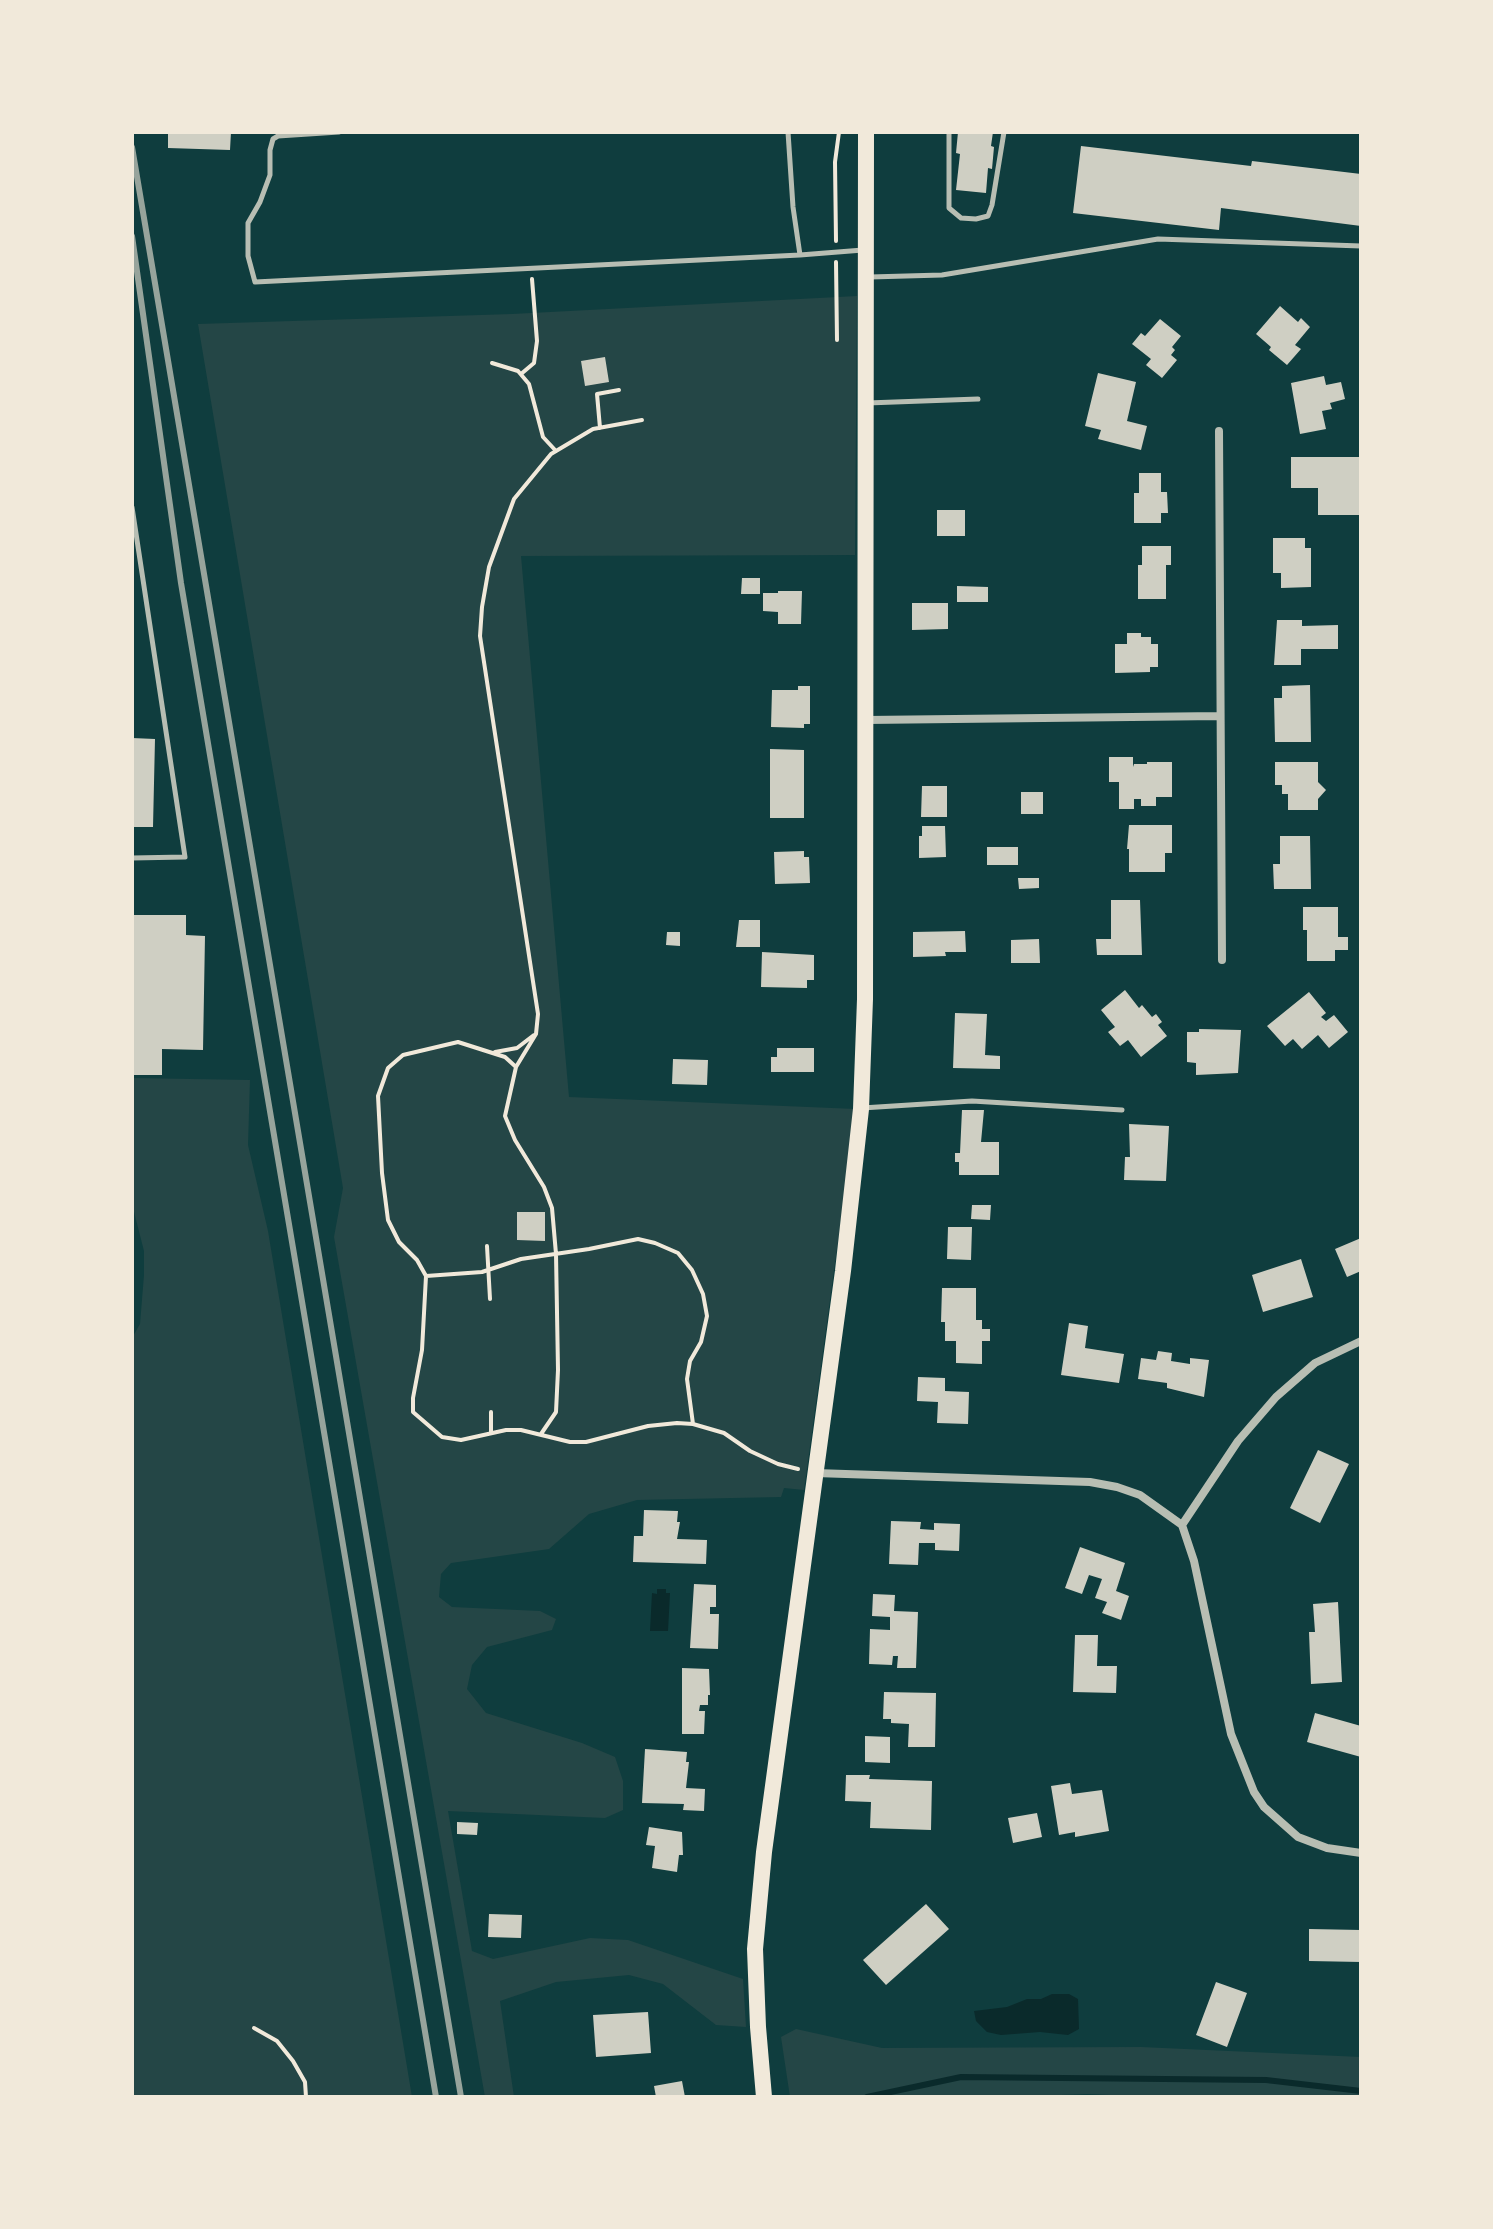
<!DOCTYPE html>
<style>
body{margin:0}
#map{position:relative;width:1493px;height:2229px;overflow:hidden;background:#0f3d3e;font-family:Manrope,sans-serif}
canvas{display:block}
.frame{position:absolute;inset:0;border:134px solid #f1e9da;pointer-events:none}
</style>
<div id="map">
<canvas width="1493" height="2229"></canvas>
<div class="frame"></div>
</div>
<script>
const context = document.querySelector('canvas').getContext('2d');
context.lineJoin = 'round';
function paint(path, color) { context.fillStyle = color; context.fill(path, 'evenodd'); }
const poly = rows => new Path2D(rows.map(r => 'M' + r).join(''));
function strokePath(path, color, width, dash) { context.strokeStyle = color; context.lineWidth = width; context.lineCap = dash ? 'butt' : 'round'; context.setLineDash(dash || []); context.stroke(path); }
paint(poly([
 [857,296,855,555,521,556,569,1097,856,1109,804,1490,784,1488,781,1497,637,1500,589,1514,549,1549,451,1563,441,1574,439,1597,452,1607,540,1611,556,1619,552,1630,487,1647,472,1665,467,1689,486,1713,582,1743,615,1757,623,1781,623,1810,605,1818,448,1811,472,1951,493,1959,590,1938,628,1940,743,1979,746,2027,716,2025,663,1984,629,1975,556,1982,500,2001,514,2097,485,2097,334,1237,343,1188,198,324,512,314],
 [132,1078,250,1080,248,1145,268,1231,412,2097,132,2097,132,1338,140,1324,144,1275,144,1251,132,1204],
 [796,2029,882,2048,1141,2047,1361,2057,1361,2097,1157,2097,1087,2094,1011,2097,790,2097,781,2037]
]), '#244646');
paint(poly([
 [657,1589,666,1589,666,1593,670,1593,668,1631,650,1631,652,1593,657,1594],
 [1052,1994,1069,1994,1078,1999,1079,2029,1068,2035,1040,2032,1001,2035,987,2032,976,2021,974,2011,1007,2007,1027,1999,1041,1999]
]), '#0a2a2b');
strokePath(poly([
 [867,2097,961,2077,1266,2080,1361,2091]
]), '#0a2a2b', 6);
paint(poly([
 [168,132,231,132,230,150,168,148],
 [958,132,993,132,991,146,994,147,992,169,988,168,986,193,956,190,960,154,956,153],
 [1081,146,1251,166,1252,161,1361,174,1361,226,1221,208,1219,230,1073,213],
 [1280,306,1298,322,1301,318,1310,327,1295,345,1301,349,1287,365,1269,350,1271,347,1256,334],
 [1160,319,1181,336,1172,347,1175,350,1171,355,1177,360,1162,378,1146,365,1151,359,1132,344,1141,333,1145,336],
 [605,357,609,382,585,386,581,361],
 [1098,373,1136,382,1127,421,1147,426,1141,450,1098,439,1101,430,1085,426],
 [1324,376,1326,385,1341,382,1345,399,1330,403,1332,409,1322,411,1326,429,1300,434,1291,383],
 [1291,457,1361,457,1361,515,1318,515,1318,488,1291,488],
 [1139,473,1161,473,1161,492,1167,492,1168,513,1161,513,1161,523,1134,523,1134,493,1139,493],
 [937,510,965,510,965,536,937,536],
 [1273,538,1305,538,1305,548,1311,548,1311,587,1281,588,1281,573,1273,573],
 [1142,546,1171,546,1171,565,1166,565,1166,599,1138,599,1138,565,1142,565],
 [742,578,760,578,760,594,741,594],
 [957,586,988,587,988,602,957,602],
 [778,591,802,591,801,624,778,624,778,612,763,611,763,593,778,593],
 [912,603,948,603,948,629,912,630],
 [1277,620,1302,620,1302,626,1338,625,1338,649,1301,649,1301,665,1274,665],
 [1127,633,1141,633,1141,637,1151,637,1151,644,1158,644,1158,667,1150,667,1150,672,1115,673,1115,644,1127,644],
 [1310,685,1311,742,1275,742,1274,698,1282,698,1282,686],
 [798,686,810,686,810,724,804,724,804,728,771,727,772,690,798,690],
 [132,738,155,739,153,827,132,827],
 [770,749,804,750,804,818,770,818],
 [1109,757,1133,757,1133,767,1134,764,1147,764,1147,762,1172,762,1172,797,1156,797,1156,806,1141,806,1141,799,1134,799,1134,809,1119,809,1119,782,1109,782],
 [1275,762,1318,762,1318,782,1326,790,1318,799,1318,810,1288,810,1288,794,1282,794,1282,785,1275,785],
 [922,786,947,786,947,817,921,817],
 [1021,792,1043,792,1043,814,1021,814],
 [1129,825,1172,825,1172,853,1165,853,1165,872,1129,872,1129,849,1127,849],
 [922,826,945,826,946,857,919,858,919,836,922,836],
 [1280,836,1310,836,1311,889,1274,889,1273,864,1280,864],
 [987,847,1018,847,1018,865,987,865],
 [804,851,804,857,809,857,810,883,775,884,774,852],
 [1018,878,1039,878,1039,888,1019,889],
 [1111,900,1140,900,1142,955,1097,955,1096,939,1111,939],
 [1303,907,1338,907,1338,937,1348,937,1348,950,1335,950,1335,961,1307,961,1307,930,1303,930],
 [132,915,186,915,186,935,205,936,203,1050,162,1049,162,1075,132,1075],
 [739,920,760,920,760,947,736,947],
 [965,931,966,952,945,952,946,956,913,957,913,932],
 [667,932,680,932,680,946,666,945],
 [1039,939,1040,963,1011,963,1011,940],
 [762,952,814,955,814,980,807,980,807,988,761,987],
 [1125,990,1139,1008,1142,1005,1152,1017,1156,1014,1162,1022,1158,1025,1167,1036,1141,1057,1128,1040,1120,1046,1108,1032,1115,1027,1101,1010],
 [1309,992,1326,1013,1321,1017,1326,1021,1334,1015,1348,1032,1329,1048,1318,1035,1302,1049,1293,1039,1285,1046,1267,1026],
 [955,1013,987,1014,985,1055,1000,1056,1000,1069,953,1068],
 [1199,1029,1241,1030,1238,1073,1196,1075,1196,1063,1187,1062,1187,1032,1199,1032],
 [777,1048,814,1048,814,1072,771,1072,771,1057,777,1057],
 [673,1059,708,1060,707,1085,672,1084],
 [962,1110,984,1110,981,1142,999,1142,999,1175,959,1175,959,1162,955,1162,955,1153,960,1153],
 [1129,1124,1169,1126,1166,1181,1124,1180,1125,1157,1130,1157],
 [972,1205,991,1205,990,1220,971,1219],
 [517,1212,545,1212,545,1241,517,1240],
 [948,1227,972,1227,971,1260,947,1259],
 [1361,1238,1361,1271,1347,1277,1335,1249],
 [1301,1259,1313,1297,1263,1312,1252,1275],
 [942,1288,976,1288,976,1320,982,1320,982,1329,990,1329,990,1341,982,1341,982,1364,956,1363,956,1341,945,1341,945,1322,941,1322],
 [1069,1323,1088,1326,1085,1348,1124,1354,1119,1383,1061,1375],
 [1158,1351,1172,1353,1171,1361,1190,1364,1190,1358,1209,1360,1204,1397,1167,1388,1167,1383,1138,1379,1141,1358,1156,1360],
 [918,1377,945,1378,945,1391,969,1392,968,1424,937,1423,938,1402,917,1401],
 [1318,1450,1349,1464,1320,1523,1290,1508],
 [644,1510,678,1511,677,1522,680,1522,677,1539,707,1540,706,1564,633,1562,634,1536,643,1536],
 [891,1521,921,1522,920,1529,934,1530,934,1523,960,1524,959,1551,935,1550,935,1543,919,1543,918,1565,889,1564],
 [1080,1547,1125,1563,1116,1591,1129,1596,1121,1620,1102,1613,1107,1602,1095,1598,1102,1579,1089,1575,1082,1594,1065,1588],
 [694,1584,716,1585,716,1607,710,1607,710,1614,719,1614,718,1649,690,1648],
 [873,1594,895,1595,894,1611,918,1612,916,1668,897,1668,898,1656,893,1656,892,1665,869,1664,870,1629,890,1630,890,1617,872,1616],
 [1338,1602,1342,1682,1311,1684,1309,1632,1315,1632,1313,1604],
 [1075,1635,1098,1635,1097,1666,1117,1666,1116,1693,1073,1692],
 [682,1668,709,1669,710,1695,708,1695,708,1705,700,1705,699,1711,705,1711,704,1734,682,1734],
 [884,1692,936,1693,935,1747,908,1747,909,1724,891,1723,891,1719,883,1719],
 [1315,1713,1361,1726,1361,1757,1307,1742],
 [865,1736,890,1737,890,1763,865,1762],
 [645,1749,687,1752,686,1762,689,1762,686,1788,705,1789,704,1811,683,1810,684,1804,642,1803],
 [846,1775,870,1775,869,1779,932,1781,931,1830,870,1828,871,1802,845,1801],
 [1070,1783,1072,1794,1102,1790,1109,1831,1075,1837,1075,1832,1059,1835,1051,1786],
 [1037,1813,1042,1837,1013,1843,1008,1818],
 [457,1822,478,1823,477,1835,457,1834],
 [649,1827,682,1832,683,1855,679,1855,677,1872,652,1868,655,1846,646,1845],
 [926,1904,949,1929,886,1985,863,1960],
 [489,1914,522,1915,521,1938,488,1937],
 [1309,1929,1361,1930,1361,1962,1309,1961],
 [1216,1982,1247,1993,1227,2047,1196,2035],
 [648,2012,651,2053,596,2057,593,2015],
 [682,2081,685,2097,656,2097,654,2086]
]), '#cfcfc3');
strokePath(poly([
 [836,241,835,162,839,132],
 [836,262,837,340],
 [492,363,518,371,529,384,543,437,556,451],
 [521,374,534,363,537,341,532,279],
 [600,428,597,394,619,390],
 [495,1052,517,1048,534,1035],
 [516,1067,536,1034,538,1014,480,636,482,607,489,567,514,499,551,454,593,429,642,420],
 [487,1246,490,1299],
 [426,1276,482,1272,521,1259,589,1249,638,1239,655,1243,678,1253,692,1270,703,1294,707,1316,701,1342,690,1361,687,1379,693,1424],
 [491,1412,491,1433],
 [541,1434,556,1412,558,1370,556,1254,552,1208,544,1187,515,1140,505,1116,516,1067,505,1057,458,1042,403,1055,388,1068,378,1096,382,1173,388,1220,399,1242,417,1260,426,1276,422,1350,413,1398,413,1412,442,1437,461,1440,506,1430,521,1430,570,1442,586,1442,648,1426,677,1423,693,1424,724,1433,750,1451,778,1464,798,1469],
 [254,2028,277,2041,293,2061,305,2082,306,2097]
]), '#f1e9da', 4);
strokePath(poly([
 [339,132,278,136,273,139,270,150,270,175,260,202,248,223,248,256,255,282,800,255],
 [788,132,793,207,800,255,863,250],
 [949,132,949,208,961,218,976,219,988,216,992,205,1004,132],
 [870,277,942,275,1158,239,1361,246],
 [867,403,978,399],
 [132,507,185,857,132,858],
 [862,1108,972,1101,1122,1110]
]), '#b8beb3', 5);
strokePath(poly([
 [1219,431,1222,960],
 [866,720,1220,716],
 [815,1473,1090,1482,1117,1487,1140,1495,1182,1525],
 [1182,1525,1194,1561,1231,1734,1254,1792,1264,1807,1298,1837,1327,1848,1361,1853],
 [1182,1525,1238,1441,1276,1397,1315,1363,1361,1341]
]), '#b8beb3', 8);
strokePath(poly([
 [764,2097,758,2027,755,1949,764,1852,843,1271,861,1109,865,999,866,132]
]), '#f1e9da', 16);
strokePath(poly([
 [132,147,461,2097],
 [132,236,181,583,436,2097]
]), '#97a49c', 6);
</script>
